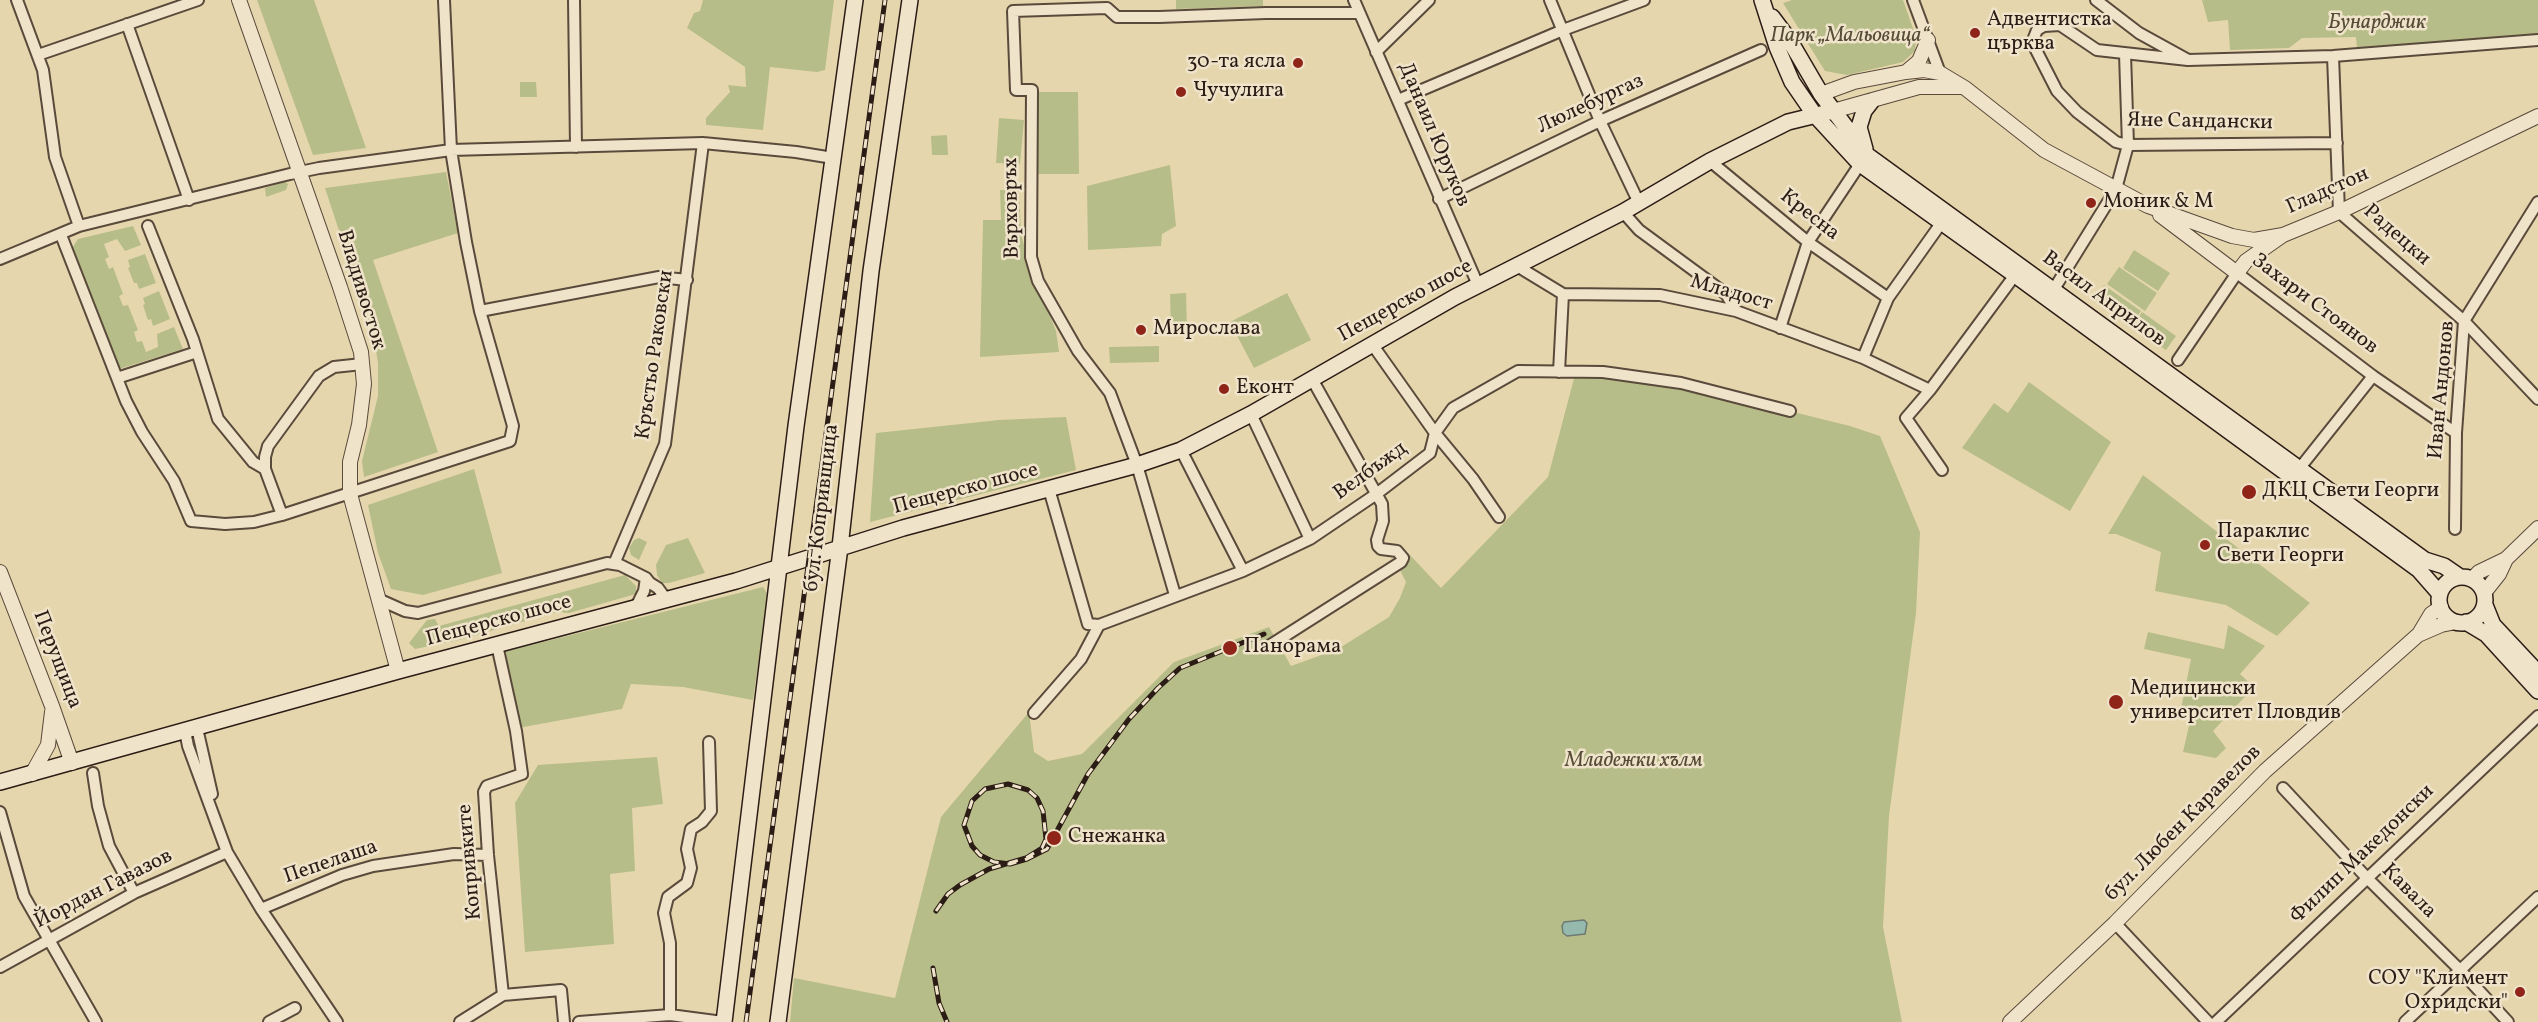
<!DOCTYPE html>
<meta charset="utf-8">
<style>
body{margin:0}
canvas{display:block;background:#e6d6ad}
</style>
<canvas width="2538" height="1022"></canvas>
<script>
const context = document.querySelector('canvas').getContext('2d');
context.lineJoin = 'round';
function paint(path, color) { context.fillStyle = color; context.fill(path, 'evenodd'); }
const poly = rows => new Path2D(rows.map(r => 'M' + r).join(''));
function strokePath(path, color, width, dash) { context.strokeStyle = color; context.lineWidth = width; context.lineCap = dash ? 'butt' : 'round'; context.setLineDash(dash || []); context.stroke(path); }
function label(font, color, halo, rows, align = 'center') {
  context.font = font + ' Vollkorn,serif'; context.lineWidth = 5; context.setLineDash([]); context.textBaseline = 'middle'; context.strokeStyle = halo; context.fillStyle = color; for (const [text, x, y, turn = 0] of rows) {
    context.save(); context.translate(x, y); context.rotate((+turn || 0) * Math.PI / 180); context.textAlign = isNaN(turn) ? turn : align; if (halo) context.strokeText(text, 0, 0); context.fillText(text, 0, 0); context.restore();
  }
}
paint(poly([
 [257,0,314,0,366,148,313,155],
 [703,0,834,0,825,70,817,72,770,67,763,130,706,125,706,118,730,92,728,85,746,87,745,67,687,28,694,13,700,11],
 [1176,0,1263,0,1263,6,1176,9],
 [1792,0,1903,0,1916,37,1915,51,1903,62,1847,75,1825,71,1783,3],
 [2202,0,2538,0,2538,35,2357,49,2356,37,2302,38,2289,48,2230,50,2228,20,2208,22],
 [520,82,536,82,537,97,520,97],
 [1037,92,1078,92,1079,174,1038,174],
 [999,118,1024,120,1020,164,996,163],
 [947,135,948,155,932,155,931,136],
 [1170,165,1176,226,1162,234,1161,246,1088,250,1087,186],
 [446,172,458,233,373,260,438,452,364,477,362,461,378,396,378,363,374,337,325,188],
 [285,182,288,184,286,190,266,197,265,188],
 [1000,190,1019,190,1021,234,1030,266,1056,331,1059,352,980,357,983,220,1001,220],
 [133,226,141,245,125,251,117,239,104,244,109,257,105,259,109,269,113,267,123,294,119,296,123,306,128,305,138,330,134,332,137,342,142,341,146,352,158,347,157,334,174,327,183,349,119,369,71,250,78,239],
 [2134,250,2170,273,2158,291,2123,268],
 [145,254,156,283,139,289,137,283,134,283,128,268,130,267,128,260],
 [2119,267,2157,293,2145,311,2107,284],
 [2104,285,2141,311,2130,326,2093,299],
 [159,291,170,319,153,326,151,319,148,320,143,305,145,304,143,298],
 [1186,293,1187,331,1171,332,1170,294],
 [1287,293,1311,340,1254,368,1230,322],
 [2142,312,2176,336,2166,350,2132,327],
 [1159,346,1159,362,1110,363,1109,347],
 [1577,367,1600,367,1688,386,1850,426,1880,436,1920,532,1916,613,1889,816,1883,927,1902,1022,790,1022,794,978,895,998,941,817,1029,712,1034,752,1048,761,1082,754,1174,662,1269,627,1291,666,1338,649,1389,617,1400,598,1406,582,1400,570,1408,553,1441,588,1548,477],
 [2029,382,2111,442,2070,511,1962,448,1994,403,2008,413],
 [1066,417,1076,470,870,522,876,433,999,420],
 [474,469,502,573,423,595,391,589,378,553,368,505],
 [2143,475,2310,603,2277,636,2226,605,2155,591,2161,552,2116,534,2108,534],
 [639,538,647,542,639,560,631,555,629,548,634,540],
 [688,538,705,573,669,583,662,583,657,575,656,565,666,545],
 [625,575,636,586,636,594,569,613,557,612,459,640,415,649,409,643,427,620,435,619,439,626],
 [763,587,768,595,753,700,683,687,631,684,622,709,518,728,503,652],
 [2228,625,2265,646,2240,674,2254,687,2213,731,2226,748,2216,758,2183,752,2191,717,2180,714,2191,659,2144,649,2148,632,2224,649],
 [657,757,663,804,632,808,635,871,610,874,614,944,525,952,515,803,538,765]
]), '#b7bd88');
const water = poly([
 [1584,920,1587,923,1585,934,1567,936,1563,933,1562,926,1564,922,1584,920]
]);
paint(water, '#96b9ad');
strokePath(water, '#6c7a71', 1.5);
const minor = poly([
 [17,0,43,70,55,157,79,226],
 [574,0,576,147],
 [1354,0,1478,285],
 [1550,0,1600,121,1639,203],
 [1913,0,1940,73],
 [2096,0,2139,33,2188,60,2333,56,2538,40],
 [127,24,189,200],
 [1376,52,1429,0],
 [38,55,198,0],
 [2333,56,2339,212,2464,321,2538,399],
 [2188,60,2097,50,2060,25,2044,26,2037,30,2033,40,2035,48,2057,91,2077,112,2116,142,2128,145,2337,143],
 [1398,100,1563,30,1644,0],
 [1710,161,1808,242,1888,298],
 [1439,199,1600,121,1761,50],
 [1623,212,1639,230,1726,294,1736,311],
 [148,226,193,339,218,419,253,462,265,469,282,515,510,441,513,426,480,311,466,242,451,150,444,0],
 [61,235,126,401,142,432,174,481,191,521,225,524,254,522,282,515],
 [0,259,79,226,290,174,319,168,451,150,703,143,796,152,833,158],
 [1517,266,1563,294,1660,295,1736,311,1863,358,1930,390],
 [2054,289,2116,189,2128,145,2125,54],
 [480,311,659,277,687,280],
 [1780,328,1808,242,1860,164],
 [1372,344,1435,433,1473,479,1499,517],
 [1863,358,1888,298,1942,222],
 [2178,360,2237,273,2373,376,2456,433],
 [1559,372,1563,294],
 [117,378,197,352],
 [1251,414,1310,539],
 [1181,450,1243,571],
 [265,469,265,457,268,446,319,376,334,367,362,364],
 [2299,469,2373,376],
 [1942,470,1906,418,1930,390,2015,275],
 [1049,489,1088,624,1099,625,1243,571,1310,539,1375,495,1430,453,1435,433,1453,408,1518,371,1603,372,1681,383,1790,411],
 [2455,529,2456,433,2464,321,2538,202],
 [614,564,665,444,703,143],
 [1175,595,1137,465,1110,393,1078,351,1038,281,1031,257,1032,90,1016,90,1013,11,1107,8,1117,17,1159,17,1266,13,1359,13],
 [378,599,405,611,418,613,607,563,620,565,646,578,650,583,658,588,666,599],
 [636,607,644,591,646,578],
 [497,645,516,731,522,774,487,786,484,792,488,855,503,995],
 [1269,646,1401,562,1403,558,1397,551,1381,549,1378,546,1377,540,1383,521,1382,504,1312,379],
 [1034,713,1081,659,1099,625],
 [197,728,212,794],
 [185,731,188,746,227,852,261,909,337,1022],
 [93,773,98,806,109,846,134,893],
 [2283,788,2367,878,2459,969,2508,1022],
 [0,812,24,896,96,1022],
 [261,909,342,875,373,866,454,854,488,855],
 [2115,923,2208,1022],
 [0,967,134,893,227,852],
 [670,1015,670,943,664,913,668,897,687,883,691,868,687,849,691,829,702,822,711,811,709,742],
 [269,1022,295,1008],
 [460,1022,503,995,561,990,564,1022],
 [579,1022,670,1015,723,1022],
 [2216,1022,2538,716],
 [2405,1022,2538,897]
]);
const tertiary = poly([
 [239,0,340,287,361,352,364,384,359,425,350,462,350,494,398,671],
 [1906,72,1919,61,1928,40],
 [1821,94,1854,82,1906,72,1924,70,1940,73,1965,88,2044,150,2148,206,2232,236,2254,240,2283,235],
 [1833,111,1919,87,1962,87],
 [2160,215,2237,273,2246,261,2283,235,2339,212,2538,116],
 [0,572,52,706,72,763],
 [2472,579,2479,572,2506,559,2538,528],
 [2484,593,2499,574,2506,559],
 [2419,634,2431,614,2441,607],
 [32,774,48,745,52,712],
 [2010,1022,2115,923,2265,771,2418,635,2441,625,2456,622]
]);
const secondary = poly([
 [1762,0,1777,47,1792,82,1814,114,1860,164,2015,275,2419,570,2440,594],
 [1772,17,1790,41,1821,94,1867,155,2425,560,2444,566,2460,577],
 [1865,149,1859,127,1864,111,1871,102],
 '2439 600a23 23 0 1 1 46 0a23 23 0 1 1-46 0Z',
 [2485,605,2493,625,2538,673],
 [2466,622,2486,634,2538,691],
 [0,782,398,671,736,581,903,528,1137,465,1181,450,1251,414,1455,297,1623,212,1710,161,1788,122,1833,111],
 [724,1022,796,426,855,0],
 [778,1022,840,547,871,271,910,0]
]);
strokePath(minor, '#5a4a3c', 14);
strokePath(tertiary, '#5a4a3c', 16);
strokePath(secondary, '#2c1c16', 18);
strokePath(minor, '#efe4ca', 10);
strokePath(tertiary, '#efe4ca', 14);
strokePath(secondary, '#efe4ca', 15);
const rail = poly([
 [936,911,948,894,960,885,989,869,1009,863,1026,858,1042,848,1046,839,1043,811,1037,798,1028,790,1008,784,985,789,972,801,964,825,972,846,980,855,994,862,1010,864,1027,859,1047,849,1088,774,1129,719,1158,688,1180,668,1264,634],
 [933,968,939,1003,947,1022],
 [746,1022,885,0]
]);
strokePath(rail, '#2c1c16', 5);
strokePath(rail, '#efe4ca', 3, [9]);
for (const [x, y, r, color] of [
 [1975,33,6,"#8f2418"],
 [1298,63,6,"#8f2418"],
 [1181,92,6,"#8f2418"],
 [2091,203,6,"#8f2418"],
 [1141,330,6,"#8f2418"],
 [1224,389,6,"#8f2418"],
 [2249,492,8,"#8f2418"],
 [2205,545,6,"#8f2418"],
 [1230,648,8,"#8f2418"],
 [2116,702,8,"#8f2418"],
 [1054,838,8,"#8f2418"],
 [2520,992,6,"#8f2418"]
]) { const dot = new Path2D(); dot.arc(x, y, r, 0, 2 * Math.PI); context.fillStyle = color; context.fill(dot); strokePath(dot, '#efe4ca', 2); }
label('21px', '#2c1c16', '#efe4ca', [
 ["Адвентистка",1987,21],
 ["църква",1987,45],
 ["30-та ясла",1286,63,"right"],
 ["Чучулига",1193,92],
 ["Моник & М",2103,203],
 ["Мирослава",1153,330],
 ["Еконт",1236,389],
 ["ДКЦ Свети Георги",2262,492],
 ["Параклис",2217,533],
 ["Свети Георги",2217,557],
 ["Панорама",1244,648],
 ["Медицински",2130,690],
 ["университет Пловдив",2130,714],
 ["Снежанка",1068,838],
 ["СОУ \"Климент",2508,980,"right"],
 ["Охридски\"",2508,1004,"right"]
], 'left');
label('italic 21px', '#564c38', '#efe4ca', [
 ["Бунарджик",2377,24],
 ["Парк „Мальовица“",1850,37],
 ["Младежки хълм",1634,762]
]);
label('21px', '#2c1c16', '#efe4ca', [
 ["Люлебургаз",1591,105,-25],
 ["Яне Сандански",2200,123,1],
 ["Данаил Юруков",1433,135,67],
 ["Гладстон",2328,192,-24],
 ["Върховръх",1013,208,-91],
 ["Кресна",1809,216,38],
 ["Радецки",2396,236,41],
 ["Владивосток",360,290,73],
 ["Младост",1731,294,16],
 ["Васил Априлов",2103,300,36],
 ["Пещерско шосе",1406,302,-29],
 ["Захари Стоянов",2314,305,37],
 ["Кръстьо Раковски",656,355,-82],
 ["Иван Андонов",2443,390,-85],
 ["Велбъжд",1371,472,-36],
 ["Пещерско шосе",966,490,-15],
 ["бул. Копривщица",823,508,-83],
 ["Пещерско шосе",499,622,-15],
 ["Перущица",56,660,69],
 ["бул. Любен Каравелов",2184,824,-45],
 ["Филип Македонски",2363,855,-44],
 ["Копривките",471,862,-95],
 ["Пепелаша",331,863,-19],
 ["Йордан Гавазов",104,890,-27],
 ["Кавала",2408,892,45]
]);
</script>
